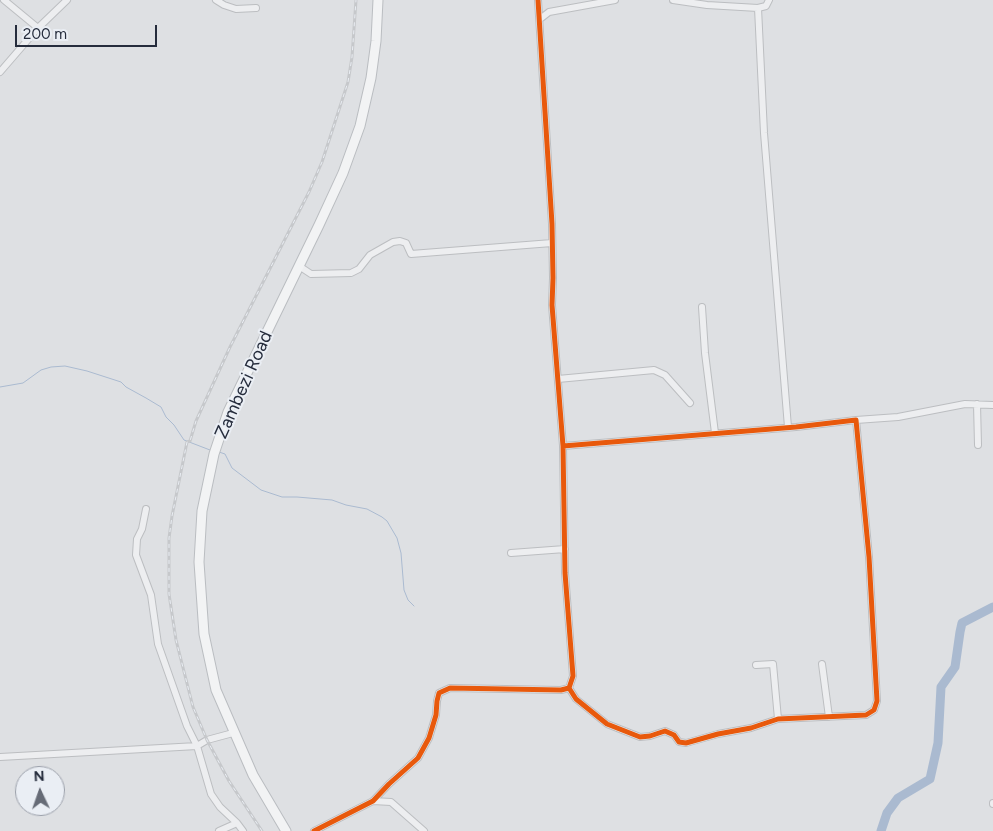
<!DOCTYPE html>
<style>
body{margin:0}
#map{position:relative;width:993px;height:831px;overflow:hidden;background:#dee0e3;font-family:Figtree,sans-serif}
canvas{display:block}
.north{position:absolute;left:15px;top:766px;width:50px;height:50px;box-sizing:border-box;background:#eaeef4;border:1px solid #9ba0aa;border-radius:50%;rotate:357deg;font-size:14px;font-weight:700;line-height:20px;text-align:center;color:#252c3c}
.north::after{content:'';display:block;margin:auto;width:18px;height:22px;background:#666b76;clip-path:polygon(50% 0,100% 100%,50% 72%,0 100%)}
.scale{position:absolute;left:15px;top:25px;width:142px;height:22px;box-sizing:border-box;border:2px solid #252c3c;border-top:0;padding-left:6px;font-size:15px;line-height:18px;white-space:nowrap;color:#252c3c;-webkit-text-stroke:4px #eaeef4;paint-order:stroke}
</style>
<div id="map">
<canvas width="993" height="831"></canvas>
<div class="north">N</div>
<div class="scale">200 m</div>
</div>
<script>
const context = document.querySelector('canvas').getContext('2d');
context.lineJoin = 'round';
const poly = rows => new Path2D(rows.map(r => 'M' + r).join(''));
function strokePath(path, color, width, dash) { context.strokeStyle = color; context.lineWidth = width; context.lineCap = dash ? 'butt' : 'round'; context.setLineDash(dash || []); context.stroke(path); }
function label(font, color, halo, rows, align = 'center') {
  context.font = font + ' Figtree,sans-serif'; context.lineWidth = 4; context.setLineDash([]); context.textBaseline = 'middle'; context.strokeStyle = halo; context.fillStyle = color; for (const [text, x, y, turn = 0] of rows) {
    context.save(); context.translate(x, y); context.rotate((+turn || 0) * Math.PI / 180); context.textAlign = isNaN(turn) ? turn : align; if (halo) context.strokeText(text, 0, 0); context.fillText(text, 0, 0); context.restore();
  }
}
strokePath(poly([
 [0,387,23,383,41,370,51,367,65,366,87,371,121,382,126,387,146,398,161,407,166,417,174,425,184,440,210,450],
 [219,452,225,454,232,468,261,490,282,497,297,497,332,500,346,505,367,509,382,517,387,521,397,538,401,553,404,590,408,600,414,606]
]), '#aabad0', 1);
strokePath(poly([
 [881,831,887,813,898,798,930,779,938,743,941,687,955,667,960,632,962,623,993,607]
]), '#aabad0', 9);
const minor = poly([
 [4,0,38,28],
 [216,0,224,5,236,9,256,8],
 [673,0,707,5,758,8,766,6,769,0],
 [758,8,764,133,788,427],
 [540,19,549,12,615,0],
 [0,72,38,28,67,0],
 [299,266,311,274,351,273,359,269,370,255,393,242,400,241,406,243,411,254,552,243],
 [702,307,705,353,715,433],
 [558,379,654,370,665,375,690,403],
 [977,404,978,445],
 [856,420,898,417,965,404,993,405],
 [563,446,796,427,856,420,869,557,877,701,874,710,866,715,778,719,751,728,718,734,686,743,679,742,674,735,665,731,650,736,640,737,607,724,576,699,569,688],
 [146,509,142,529,137,539,136,555,151,595,158,644,187,726,197,746,211,794,220,807,237,823,243,831],
 [511,553,565,549],
 [822,664,829,717],
 [756,665,773,664,778,719],
 [0,757,197,746,207,740,233,733],
 [373,801,391,802,424,831],
 [993,803,993,804],
 [219,831,237,823],
 [314,831,373,801,389,784,418,758,429,738,436,715,437,701,439,693,450,688,561,690,569,688,573,676,565,573,563,446,552,305,553,278,552,224,538,0]
]);
const major = poly([
 [286,831,253,775,216,690,204,634,199,562,202,511,214,454,228,412,319,225,343,173,360,126,371,78,376,41,378,0]
]);
strokePath(minor, '#bcbec1', 8);
strokePath(major, '#babdc1', 11);
strokePath(minor, '#edeef0', 6);
strokePath(major, '#f2f3f4', 9);
const rail = poly([
 [262,831,229,781,207,740,193,707,176,640,169,594,169,538,172,516,187,442,190,441,196,421,230,347,309,192,322,162,348,82,352,57,356,0]
]);
strokePath(rail, '#c6c8cb', 3);
strokePath(rail, '#eaeef4', 1, [4]);
strokePath(poly([
 [563,446,796,427,856,420,869,557,877,701,874,710,866,715,778,719,751,728,718,734,686,743,679,742,674,735,665,731,650,736,640,737,607,724,576,699,569,688],
 [314,831,373,801,389,784,418,758,429,738,436,715,437,701,439,693,450,688,561,690,569,688,573,676,565,573,563,446,552,305,553,278,552,224,538,0]
]), '#e8590c', 5);
label('18px', '#252c3c', '#eaeef4', [
 ["Zambezi Road",244,385,-66]
]);
</script>
